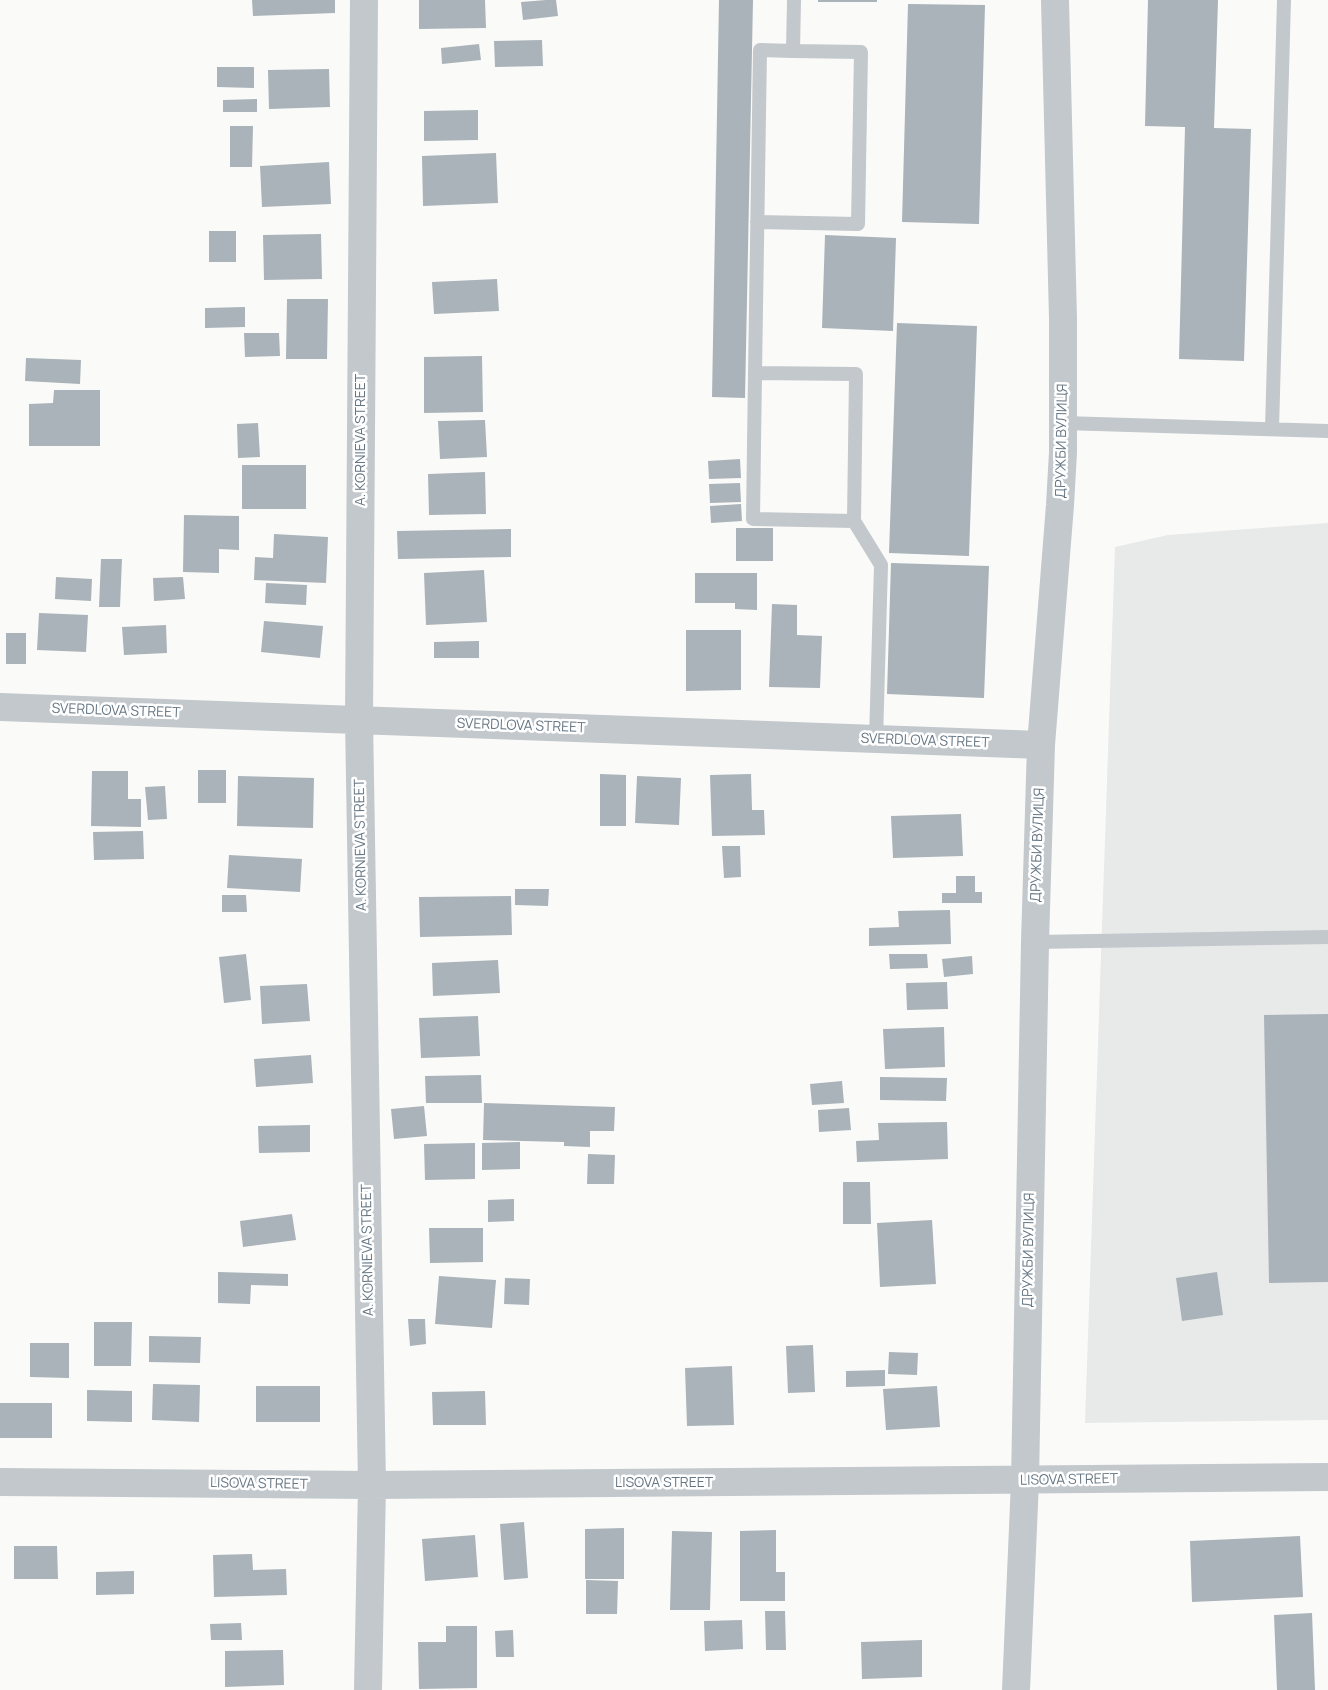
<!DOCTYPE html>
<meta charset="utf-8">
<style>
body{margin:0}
canvas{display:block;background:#fafaf8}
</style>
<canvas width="1328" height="1690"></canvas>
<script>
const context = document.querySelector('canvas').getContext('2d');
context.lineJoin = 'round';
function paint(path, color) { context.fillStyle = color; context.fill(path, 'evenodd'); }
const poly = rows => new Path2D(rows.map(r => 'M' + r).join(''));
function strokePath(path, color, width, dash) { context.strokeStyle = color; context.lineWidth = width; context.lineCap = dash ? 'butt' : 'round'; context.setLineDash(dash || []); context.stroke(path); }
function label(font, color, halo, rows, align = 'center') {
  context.font = font + ' Manrope,sans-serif'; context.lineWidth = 5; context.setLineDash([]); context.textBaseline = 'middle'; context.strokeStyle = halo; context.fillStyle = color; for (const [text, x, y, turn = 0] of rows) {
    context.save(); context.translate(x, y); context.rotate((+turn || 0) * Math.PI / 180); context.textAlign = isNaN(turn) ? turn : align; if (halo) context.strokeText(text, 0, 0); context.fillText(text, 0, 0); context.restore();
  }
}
paint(poly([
 [1328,523,1328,1420,1085,1423,1115,547,1168,535]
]), '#e8e9e9');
paint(poly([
 [252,0,335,0,335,13,253,16],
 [419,0,485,0,486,28,419,29],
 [546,0,556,0,558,16,523,20,521,2],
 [719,0,753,0,745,398,712,397],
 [818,0,877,0,877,2,818,2],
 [1148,0,1218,0,1214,128,1251,129,1244,361,1179,359,1185,127,1145,126],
 [908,4,985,5,979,224,902,222],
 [542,40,543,66,495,67,494,41],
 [479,44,481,60,442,64,441,48],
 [217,67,254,67,254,88,217,87],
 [329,69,330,107,269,109,268,70],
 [257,99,257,112,223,112,223,100],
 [478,110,478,140,424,141,424,111],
 [230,126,253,126,252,167,230,167],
 [496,153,498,203,423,206,422,156],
 [329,162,331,204,262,207,260,166],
 [209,231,236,231,236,262,209,262],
 [321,234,322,279,264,280,263,235],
 [825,235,896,238,893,331,822,328],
 [497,279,499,311,434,314,432,282],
 [287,299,328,299,327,359,286,359],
 [245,307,245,327,205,328,205,308],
 [897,323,977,326,969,556,889,553],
 [244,333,279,333,280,356,245,357],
 [482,356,483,412,424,413,424,357],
 [26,358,81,360,80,384,25,381],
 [54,390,100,390,100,446,29,446,29,404,53,403],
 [485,420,487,457,440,459,438,421],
 [258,423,260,457,238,458,237,424],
 [740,459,741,478,709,479,708,461],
 [242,465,306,465,306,509,242,509],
 [485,472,486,514,429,515,428,474],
 [740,483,741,502,710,503,709,484],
 [741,504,742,521,711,523,710,506],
 [184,515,239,516,239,550,219,549,219,573,183,572],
 [736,528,773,528,773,561,736,561],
 [511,529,511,557,398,559,397,531],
 [274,534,328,537,326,583,254,580,255,557,273,558],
 [101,559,122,559,120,607,99,607],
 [891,563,989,566,984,698,887,694],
 [484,570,487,622,426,625,424,573],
 [695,573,757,573,757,610,735,609,735,603,695,603],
 [56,577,92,579,91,601,55,599],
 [183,577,185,599,154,601,153,578],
 [266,583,307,585,306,605,265,603],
 [772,604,797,605,797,635,822,636,820,688,769,687],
 [39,613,88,615,86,652,37,650],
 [264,621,323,626,320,658,261,652],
 [166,625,167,653,124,655,122,627],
 [686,630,741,630,741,690,686,691],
 [6,633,26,633,26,664,6,664],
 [479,641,479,658,434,658,434,642],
 [198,770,226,770,226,803,198,803],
 [92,771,128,771,128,799,141,799,141,827,91,826],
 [600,774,626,775,626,826,600,826],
 [751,774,752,810,764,810,765,835,712,836,710,775],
 [238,776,314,778,313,828,237,826],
 [637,776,681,778,679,825,635,823],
 [165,786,167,819,148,820,145,787],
 [961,814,963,856,893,858,891,816],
 [143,831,144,859,94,860,93,832],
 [722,846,740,846,741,877,724,878],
 [229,855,302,859,300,892,227,888],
 [956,876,975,876,975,892,982,892,982,903,942,903,942,893,956,893],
 [515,889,549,889,548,906,515,905],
 [222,895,246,895,247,912,222,912],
 [511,896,512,935,420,937,419,897],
 [950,910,951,944,869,946,869,928,899,927,898,911],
 [246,954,251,1000,224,1003,219,957],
 [889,954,927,954,928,968,890,969],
 [972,956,973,974,944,977,942,959],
 [498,960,500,993,433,996,432,963],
 [947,982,948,1009,907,1010,906,983],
 [307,984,310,1021,262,1024,260,986],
 [1328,1014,1328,1282,1269,1283,1264,1015],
 [478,1016,480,1056,421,1058,419,1018],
 [944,1027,945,1067,885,1069,883,1029],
 [311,1055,313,1083,256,1087,254,1059],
 [481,1075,482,1103,426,1103,425,1076],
 [880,1077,947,1078,946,1101,880,1100],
 [842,1081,844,1103,812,1105,810,1084],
 [484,1103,615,1107,614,1131,590,1131,590,1147,564,1146,564,1142,483,1140],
 [424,1106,427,1136,394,1139,391,1109],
 [849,1108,851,1130,819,1132,818,1110],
 [947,1122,948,1159,857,1162,856,1141,879,1140,878,1123],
 [310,1125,310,1152,259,1153,258,1126],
 [520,1142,520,1169,482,1170,482,1143],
 [475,1143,475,1179,425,1180,424,1144],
 [588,1154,615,1155,614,1184,587,1184],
 [843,1182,870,1182,871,1224,843,1224],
 [514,1199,514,1221,488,1222,488,1200],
 [292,1214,296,1240,243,1247,240,1221],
 [932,1220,936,1284,880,1287,877,1223],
 [429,1228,483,1228,483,1262,430,1263],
 [218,1272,288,1274,288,1286,251,1285,250,1304,218,1303],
 [1217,1272,1223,1315,1182,1321,1176,1278],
 [439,1276,496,1280,492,1328,435,1324],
 [505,1278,530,1279,529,1305,504,1304],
 [408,1319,425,1319,426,1344,410,1346],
 [94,1322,132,1322,131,1366,94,1366],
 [149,1336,201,1337,200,1363,149,1362],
 [30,1343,69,1343,69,1378,30,1377],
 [813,1345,815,1392,788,1393,786,1346],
 [889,1352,918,1353,917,1375,888,1374],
 [732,1366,734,1425,687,1426,685,1368],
 [885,1370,885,1386,846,1387,846,1371],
 [153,1384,200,1385,199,1422,152,1420],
 [256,1386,320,1386,320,1422,256,1422],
 [937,1386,940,1427,886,1430,883,1389],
 [87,1390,132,1391,132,1422,87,1421],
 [485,1391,486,1425,433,1425,432,1392],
 [0,1403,52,1403,52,1438,0,1438],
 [524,1522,528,1578,504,1580,500,1524],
 [624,1528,624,1579,585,1579,585,1529],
 [776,1530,776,1572,785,1572,785,1601,740,1601,740,1531],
 [672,1531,712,1532,710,1610,670,1610],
 [475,1535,478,1577,425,1581,422,1539],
 [1300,1536,1303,1597,1192,1602,1190,1541],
 [14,1546,57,1546,58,1579,14,1579],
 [252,1554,253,1570,286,1569,287,1595,214,1597,213,1555],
 [134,1571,134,1594,96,1595,96,1572],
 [586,1580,618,1581,617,1614,586,1614],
 [765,1611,785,1611,786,1650,766,1650],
 [1312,1613,1315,1690,1277,1690,1274,1615],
 [742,1620,743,1649,705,1651,704,1621],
 [241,1623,242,1640,211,1640,210,1624],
 [446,1626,477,1626,477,1688,419,1689,418,1642,446,1642],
 [513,1630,514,1657,496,1657,495,1631],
 [922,1640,922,1677,862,1679,861,1642],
 [283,1650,284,1685,225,1687,225,1651]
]), '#aab3b9');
strokePath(poly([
 [757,222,858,224,861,52,793,51,794,0],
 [755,373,760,50,793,51],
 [1063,423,1328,431],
 [1272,429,1284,0],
 [854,521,753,519,755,373,856,374,854,521,881,565,876,739],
 [1035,942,1328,937]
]), '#c3c8cc', 14);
strokePath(poly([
 [364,0,359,720,372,1485,368,1690],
 [0,707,1041,745],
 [0,1482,372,1485,1328,1477],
 [1016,1690,1025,1481,1035,942,1041,745,1060,505,1063,452,1063,319,1055,0]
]), '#c3c8cc', 28);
label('14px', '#657683', '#fff', [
 ["A. KORNIEVA STREET",361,440,-90],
 ["ДРУЖБИ ВУЛИЦЯ",1062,441,-89],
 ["SVERDLOVA STREET",116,711,2],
 ["SVERDLOVA STREET",521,726,2],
 ["SVERDLOVA STREET",925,741,2],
 ["A. KORNIEVA STREET",361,845,-91],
 ["ДРУЖБИ ВУЛИЦЯ",1038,845,-88],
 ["A. KORNIEVA STREET",368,1250,-91],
 ["ДРУЖБИ ВУЛИЦЯ",1029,1250,-89],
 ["LISOVA STREET",1069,1480,-1],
 ["LISOVA STREET",664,1483],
 ["LISOVA STREET",259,1484,1]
]);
</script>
